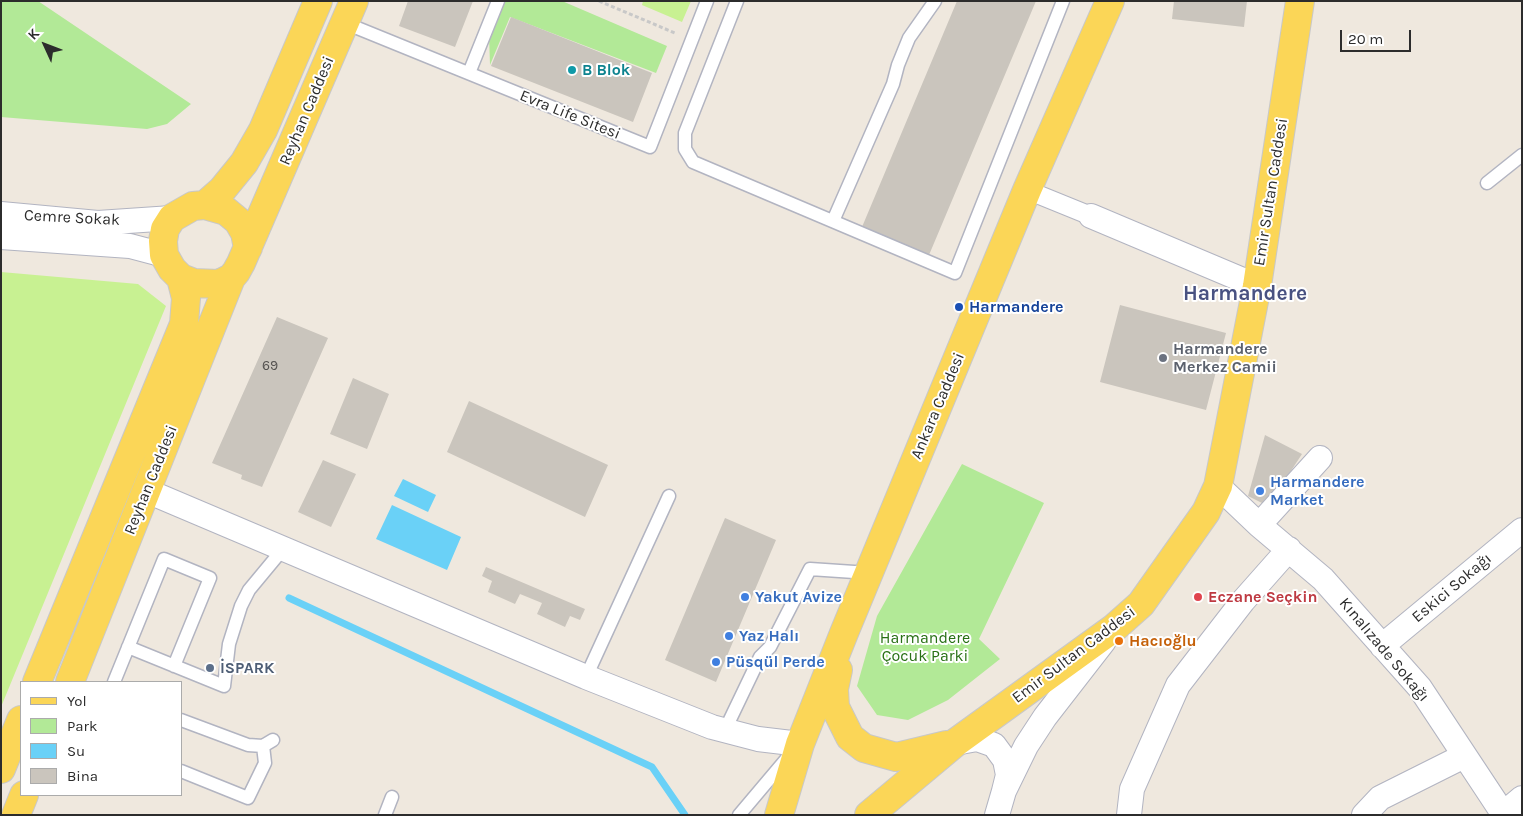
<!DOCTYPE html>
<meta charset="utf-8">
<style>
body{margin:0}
#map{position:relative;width:1523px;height:816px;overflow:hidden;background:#efe8de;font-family:Karla,sans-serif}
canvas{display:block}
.frame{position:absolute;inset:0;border:2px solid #2c2c2c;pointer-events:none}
.legend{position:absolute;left:20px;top:681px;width:162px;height:115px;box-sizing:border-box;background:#fff;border:1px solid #ababab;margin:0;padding:6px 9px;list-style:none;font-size:15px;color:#2c2c2c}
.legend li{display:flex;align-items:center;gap:10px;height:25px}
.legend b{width:25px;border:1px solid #ababab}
.north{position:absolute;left:20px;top:20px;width:50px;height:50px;-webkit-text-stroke:4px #fff;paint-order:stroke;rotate:313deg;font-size:14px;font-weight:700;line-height:20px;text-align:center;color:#2c2c2c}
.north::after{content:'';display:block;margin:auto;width:18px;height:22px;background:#2c2c2c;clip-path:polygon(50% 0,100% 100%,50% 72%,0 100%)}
.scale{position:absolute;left:1340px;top:30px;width:71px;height:22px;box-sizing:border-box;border:2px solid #2c2c2c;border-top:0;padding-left:6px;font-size:15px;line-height:18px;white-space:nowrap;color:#2c2c2c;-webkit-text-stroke:4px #fff;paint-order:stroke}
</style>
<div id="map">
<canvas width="1523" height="816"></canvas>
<div class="frame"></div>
<ul class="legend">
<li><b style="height:6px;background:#fbd657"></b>Yol</li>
<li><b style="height:14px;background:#b2e997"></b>Park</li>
<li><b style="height:14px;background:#6ad1f7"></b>Su</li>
<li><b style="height:14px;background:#cac5bd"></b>Bina</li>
</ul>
<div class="north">K</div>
<div class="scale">20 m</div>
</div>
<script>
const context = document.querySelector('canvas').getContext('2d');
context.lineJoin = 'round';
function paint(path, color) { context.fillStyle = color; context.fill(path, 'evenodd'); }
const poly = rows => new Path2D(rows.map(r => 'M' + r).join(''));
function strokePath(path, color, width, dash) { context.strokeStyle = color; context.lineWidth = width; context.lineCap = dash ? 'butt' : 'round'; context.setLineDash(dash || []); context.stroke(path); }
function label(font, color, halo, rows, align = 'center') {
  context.font = font + ' Karla,sans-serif'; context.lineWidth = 4; context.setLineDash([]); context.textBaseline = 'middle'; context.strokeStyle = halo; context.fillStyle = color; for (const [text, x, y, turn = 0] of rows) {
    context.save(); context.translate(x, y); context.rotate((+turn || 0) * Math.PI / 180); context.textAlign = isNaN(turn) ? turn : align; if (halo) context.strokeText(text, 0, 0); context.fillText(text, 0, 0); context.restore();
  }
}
paint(poly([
 [1,1,38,1,191,104,167,124,147,129,1,117],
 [500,1,562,1,667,46,656,73,510,17,490,65,489,34],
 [962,464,1044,503,979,639,1000,659,948,700,908,720,877,715,857,686,877,616]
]), '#b2e997');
paint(poly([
 [643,1,691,1,682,22,642,5],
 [1,272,138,284,166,306,1,707]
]), '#c8f192');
paint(poly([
 [403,479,436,495,428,512,394,496],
 [392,505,461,537,447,570,376,539]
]), '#6ad1f7');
strokePath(poly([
 [289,598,652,767,685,815]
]), '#6ad1f7', 7);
paint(poly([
 [408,1,473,1,455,47,399,26],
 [957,1,1036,1,929,255,862,227],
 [1174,1,1247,1,1244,27,1172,19],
 [511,17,652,73,633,122,491,66],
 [1120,305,1226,333,1206,410,1100,382],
 [277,317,328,338,262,487,241,479,242,475,212,463],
 [353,378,389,394,367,449,330,434],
 [469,401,608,465,585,517,447,452],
 [1265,435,1302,454,1268,506,1248,496],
 [323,460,356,474,331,527,298,512],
 [725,518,776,540,716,682,665,660],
 [486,567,585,609,580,620,570,616,565,627,537,614,542,603,520,594,515,604,488,592,492,581,482,576]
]), '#cac5bd');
const service = poly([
 [737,1,685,133,685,149,693,162,955,273,1063,1],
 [345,23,650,147,707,1],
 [469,73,498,1],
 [1487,183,1522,155],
 [833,221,893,84,898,65,909,38,935,1],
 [128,647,224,686,229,644,241,606,249,590,283,549],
 [586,677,669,496],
 [114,682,164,559,210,578,174,666],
 [181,720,248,745,263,746,273,740],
 [725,730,760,657,770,647,810,569,869,573],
 [181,771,248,798,265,763,263,746],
 [385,815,392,797],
 [739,815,788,757]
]);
const pedestrian = poly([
 [1027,190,1091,216]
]);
const minor = poly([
 [1,214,98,223,172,218],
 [1091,216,1257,286],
 [1,237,130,246,164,255],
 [1218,486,1259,525,1323,579,1420,688,1504,815],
 [147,491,586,677,712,727,758,739,800,744],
 [1259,525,1320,458],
 [1382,646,1522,530],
 [955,743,977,739,994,745,1005,760,1008,775,1004,791,1026,746,1045,717,1104,641],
 [1503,814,1522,798],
 [997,815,1004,791],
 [1129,815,1132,789,1178,685,1243,601,1289,549],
 [1364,815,1380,798,1464,756]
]);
const primary = poly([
 [205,205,222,190,244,163,263,130,318,1],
 [248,248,245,233,238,221,226,211,205,205,193,206,172,218,165,229,163,241,164,255,172,269,181,278,194,283,219,284,231,278,236,272,241,263,354,1],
 [838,670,834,689,835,707,850,737,864,748,896,757,946,745],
 [37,682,184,324,186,298,181,278],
 [70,682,231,278],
 [1,769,21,720],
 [16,815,24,795],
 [779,815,800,744,844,633,1027,190,1110,1],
 [869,815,955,743,1114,628,1141,604,1206,512,1218,486,1257,286,1300,1]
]);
strokePath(service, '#b2b4c1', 15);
strokePath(pedestrian, '#b2b4c1', 20);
strokePath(minor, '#b2b4c1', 26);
strokePath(primary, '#c8c8c8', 30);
strokePath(poly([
 [599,1,675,33]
]), '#c8c8c8', 3, [4, 2.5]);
strokePath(service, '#fff', 12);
strokePath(pedestrian, '#fff', 18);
strokePath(minor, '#fff', 24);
strokePath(primary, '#fbd657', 28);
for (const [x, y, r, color] of [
 [572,70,5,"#0f9aa8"],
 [959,307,5,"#1a4fb4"],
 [1163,358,5,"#6b7280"],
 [1260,491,5,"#3f7fe0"],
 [745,597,5,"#3f7fe0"],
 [1198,597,5,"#e0444e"],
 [729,636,5,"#3f7fe0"],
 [1119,641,5,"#e8710a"],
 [716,662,5,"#3f7fe0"],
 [210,668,5,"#5c6f8a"]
]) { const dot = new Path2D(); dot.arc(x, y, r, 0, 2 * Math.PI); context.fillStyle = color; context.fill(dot); strokePath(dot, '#fff', 2); }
label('14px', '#545250', null, [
 ["69",270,366]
]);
label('bold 16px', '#0d838f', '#fff', [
 ["B Blok",582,70]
], 'left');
label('16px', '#2c2c2c', '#fff', [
 ["Reyhan Caddesi",307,111,-67],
 ["Evra Life Sitesi",570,115,22],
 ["Emir Sultan Caddesi",1271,192,-81],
 ["Cemre Sokak",72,218,3],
 ["Ankara Caddesi",938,406,-67],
 ["Reyhan Caddesi",151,480,-68],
 ["Eskici Sokağı",1452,588,-40],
 ["Kınalızade Sokağı",1384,650,50],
 ["Emir Sultan Caddesi",1074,655,-37]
]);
label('bold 16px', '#164399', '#fff', [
 ["Harmandere",969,307]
], 'left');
label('bold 16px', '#5b616d', '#fff', [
 ["Harmandere",1173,349],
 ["Merkez Camii",1173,367]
], 'left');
label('bold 16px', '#366cbe', '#fff', [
 ["Harmandere",1270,482],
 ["Market",1270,500],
 ["Yakut Avize",755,597],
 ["Yaz Halı",739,636],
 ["Püsqül Perde",726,662]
], 'left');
label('bold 16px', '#be3a42', '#fff', [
 ["Eczane Seçkin",1208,597]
], 'left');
label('16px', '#287015', '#fff', [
 ["Harmandere",925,638],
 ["Çocuk Parki",925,656]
]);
label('bold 16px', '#c56008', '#fff', [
 ["Hacıoğlu",1129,641]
], 'left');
label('bold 16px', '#4e5e75', '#fff', [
 ["İSPARK",220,668]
], 'left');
label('bold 21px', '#495281', '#fff', [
 ["Harmandere",1245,294]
]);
</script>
